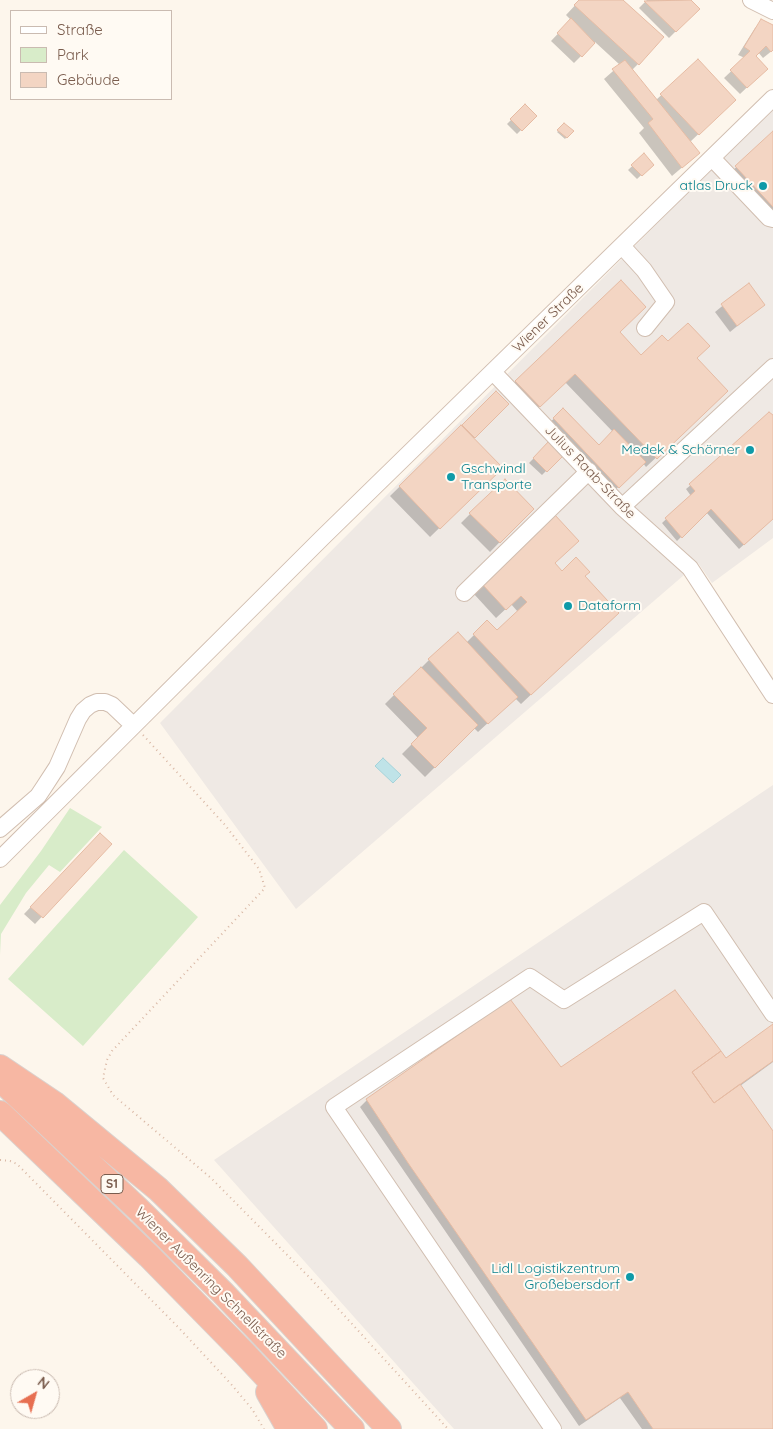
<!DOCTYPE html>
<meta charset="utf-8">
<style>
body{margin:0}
#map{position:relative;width:773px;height:1429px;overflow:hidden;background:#fdf6ec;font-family:Quicksand,sans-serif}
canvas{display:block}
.legend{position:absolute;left:10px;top:10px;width:162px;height:90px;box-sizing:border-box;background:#fffaf3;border:1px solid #cabbb1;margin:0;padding:6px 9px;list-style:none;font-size:15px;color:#7a5c4d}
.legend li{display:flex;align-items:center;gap:10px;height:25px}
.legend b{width:25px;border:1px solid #cabbb1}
.north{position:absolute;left:10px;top:1369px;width:50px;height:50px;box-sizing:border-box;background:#fffaf3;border:1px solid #cabbb1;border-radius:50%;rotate:38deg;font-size:14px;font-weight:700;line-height:20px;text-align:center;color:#7a5c4d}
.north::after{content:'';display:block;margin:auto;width:18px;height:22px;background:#e76f51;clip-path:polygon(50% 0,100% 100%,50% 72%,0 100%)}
</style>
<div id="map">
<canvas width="773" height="1429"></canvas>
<ul class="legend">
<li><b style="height:6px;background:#fff"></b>Straße</li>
<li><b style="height:14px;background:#d8ecc9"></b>Park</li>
<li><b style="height:14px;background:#f3d5c3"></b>Gebäude</li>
</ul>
<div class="north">N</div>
</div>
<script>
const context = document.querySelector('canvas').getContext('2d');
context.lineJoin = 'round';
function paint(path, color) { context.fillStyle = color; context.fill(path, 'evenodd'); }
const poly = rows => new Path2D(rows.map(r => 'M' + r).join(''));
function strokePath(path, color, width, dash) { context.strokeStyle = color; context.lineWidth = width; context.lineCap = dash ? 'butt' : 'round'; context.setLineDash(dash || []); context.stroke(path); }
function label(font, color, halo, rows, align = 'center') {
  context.font = font + ' Quicksand,sans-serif'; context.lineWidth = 4; context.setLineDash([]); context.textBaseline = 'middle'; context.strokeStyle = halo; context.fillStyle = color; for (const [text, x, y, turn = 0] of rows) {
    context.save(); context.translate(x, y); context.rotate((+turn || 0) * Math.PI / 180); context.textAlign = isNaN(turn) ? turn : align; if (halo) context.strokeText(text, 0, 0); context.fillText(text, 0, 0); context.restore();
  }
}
paint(poly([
 [773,107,773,538,712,583,698,563,296,909,160,723],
 [773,785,773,1429,454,1429,214,1160]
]), '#efe9e4');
paint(poly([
 [70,808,102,827,60,872,49,865,26,893,1,934,0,955,0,905,41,851],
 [124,850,198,917,83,1046,8,979]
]), '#d8ecc9');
const water = poly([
 [383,758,401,775,393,783,375,766,383,758]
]);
paint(water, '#bfe3e8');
strokePath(water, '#a5d3da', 1);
paint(poly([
 [580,0,621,0,638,64,632,70,656,100,698,61,725,109,690,142,699,153,672,176,639,133,644,128,604,79,620,65,595,42,574,63,551,41,571,20,566,15],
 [647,0,689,0,698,9,669,38,639,8],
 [762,21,773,27,773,50,763,58,758,52,754,56,759,76,740,94,724,78,745,58,738,55,755,28],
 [525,106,535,116,517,134,507,124],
 [564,125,572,131,565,139,557,132],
 [773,132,773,214,727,176],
 [644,155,653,164,637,179,628,170],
 [748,285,763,305,730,332,715,312],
 [618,332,641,356,668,343,695,359,717,400,646,467,643,463,609,496,544,428,563,410,599,446,613,432,565,382,530,415,507,391,516,381],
 [496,393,507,404,473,439,501,468,430,537,390,496],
 [773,417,773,518,739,549,706,512,677,541,662,523,691,496,686,489],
 [549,443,561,456,542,475,529,463],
 [532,509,490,552,461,523,470,514],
 [553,563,562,572,583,576,608,622,521,704,515,698,478,732,474,728,425,777,402,754,418,738,385,704,429,660,466,643,474,635,497,632,518,612,511,604,496,618,474,594,483,584],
 [100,835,110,844,35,924,24,914],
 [773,1026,773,1062,740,1086,773,1134,773,1429,642,1429,620,1398,579,1426,360,1107,367,1100,560,1069,725,1059]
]), '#0003');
const building = poly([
 [579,0,623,0,664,37,639,65,574,5,579,0],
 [691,0,700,9,676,32,644,1,691,0],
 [571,18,595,43,582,57,557,33,571,18],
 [761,19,773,25,773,50,771,52,766,46,756,56,768,69,747,88,730,70,750,51,744,47,761,19],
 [698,59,736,100,699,135,660,94,698,59],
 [625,60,700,153,682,168,648,123,653,119,612,69,625,60],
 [525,104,537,116,522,131,510,119,525,104],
 [564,123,574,131,567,138,557,130,564,123],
 [773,131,773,207,735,166,773,131],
 [644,153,654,165,642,176,631,165,644,153],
 [621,280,646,307,620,332,641,355,662,335,668,341,688,323,710,346,697,358,728,391,657,459,575,374,540,407,515,381,621,280],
 [749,283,765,305,737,326,721,304,749,283],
 [496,391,509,404,475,438,462,425,496,391],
 [563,408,599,445,614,429,646,462,619,488,553,418,563,408],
 [769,412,773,415,773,519,744,545,711,509,682,538,665,518,695,491,689,484,769,412],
 [461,425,503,468,440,529,399,486,461,425],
 [549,441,563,456,547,472,533,458,549,441],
 [505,479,534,509,500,543,469,513,505,479],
 [555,515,579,541,555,563,562,571,576,557,590,572,585,576,619,613,531,695,473,634,487,620,497,630,527,602,521,596,506,610,482,584,555,515],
 [458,632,518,697,488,724,428,659,458,632],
 [421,667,478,725,435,768,411,744,427,728,393,694,421,667],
 [100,833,112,844,43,918,30,907,100,833],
 [675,990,721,1051,692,1072,714,1103,740,1084,773,1131,773,1429,653,1429,628,1392,586,1420,408,1163,366,1099,510,999,561,1067,675,990],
 [773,1024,773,1061,714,1103,692,1072,721,1051,726,1058,773,1024]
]);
paint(building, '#f3d5c3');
strokePath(building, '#e6bba3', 1);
const minor = poly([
 [751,0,773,11],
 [712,158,769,218,773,219],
 [622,246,644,270,666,302,645,328],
 [493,372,622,507,690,568,773,695],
 [622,507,773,367],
 [464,593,589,471],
 [0,829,38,796,44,787,57,767,78,719,83,711,90,705,97,702,105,702,112,705,133,725],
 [0,859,322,538,773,98],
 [553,1429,334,1107,530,977,564,1000,704,912,773,1014]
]);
const highway = poly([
 [0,1067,55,1104,158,1189,237,1266,389,1429],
 [6,1085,138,1209,222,1292,352,1429],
 [0,1113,149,1256,245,1354,315,1429],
 [268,1392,289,1429]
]);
strokePath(minor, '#d1beb0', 18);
strokePath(highway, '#dad1cd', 26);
strokePath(poly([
 [143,735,225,825,259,869,265,888,112,1051,107,1060,103,1078,113,1095,211,1178,311,1279,448,1429],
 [0,1160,10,1161,17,1164,179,1328,231,1384,252,1409,264,1429]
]), '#d9b8a5', 2, [1, 4]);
strokePath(minor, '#fff', 16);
strokePath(highway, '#f7b7a3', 24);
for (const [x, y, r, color] of [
 [763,186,5,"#0f9aa8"],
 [750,450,5,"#0f9aa8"],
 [451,477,5,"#0f9aa8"],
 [568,606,5,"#0f9aa8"],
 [630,1277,5,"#0f9aa8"]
]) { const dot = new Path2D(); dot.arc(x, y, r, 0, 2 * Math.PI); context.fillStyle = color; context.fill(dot); strokePath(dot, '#fffaf3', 2); }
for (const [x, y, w] of [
 [112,1184,22]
]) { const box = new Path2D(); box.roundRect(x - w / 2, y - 9.5, w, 19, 4); context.fillStyle = '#fffaf3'; context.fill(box); strokePath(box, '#7a5c4d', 1); }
label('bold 12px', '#7a5c4d', null, [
 ["S1",112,1184]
]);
label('14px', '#0d838f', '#fffaf3', [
 ["atlas Druck",753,186],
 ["Medek & Schörner",740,450],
 ["Gschwindl",461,469,"left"],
 ["Transporte",461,485,"left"],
 ["Dataform",578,606,"left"],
 ["Lidl Logistikzentrum",620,1269],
 ["Großebersdorf",620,1285]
], 'right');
label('14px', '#7a5c4d', '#fffaf3', [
 ["Wiener Straße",548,318,-44],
 ["Julius Raab-Straße",590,472,46],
 ["Wiener Außenring Schnellstraße",211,1283,45]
]);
</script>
